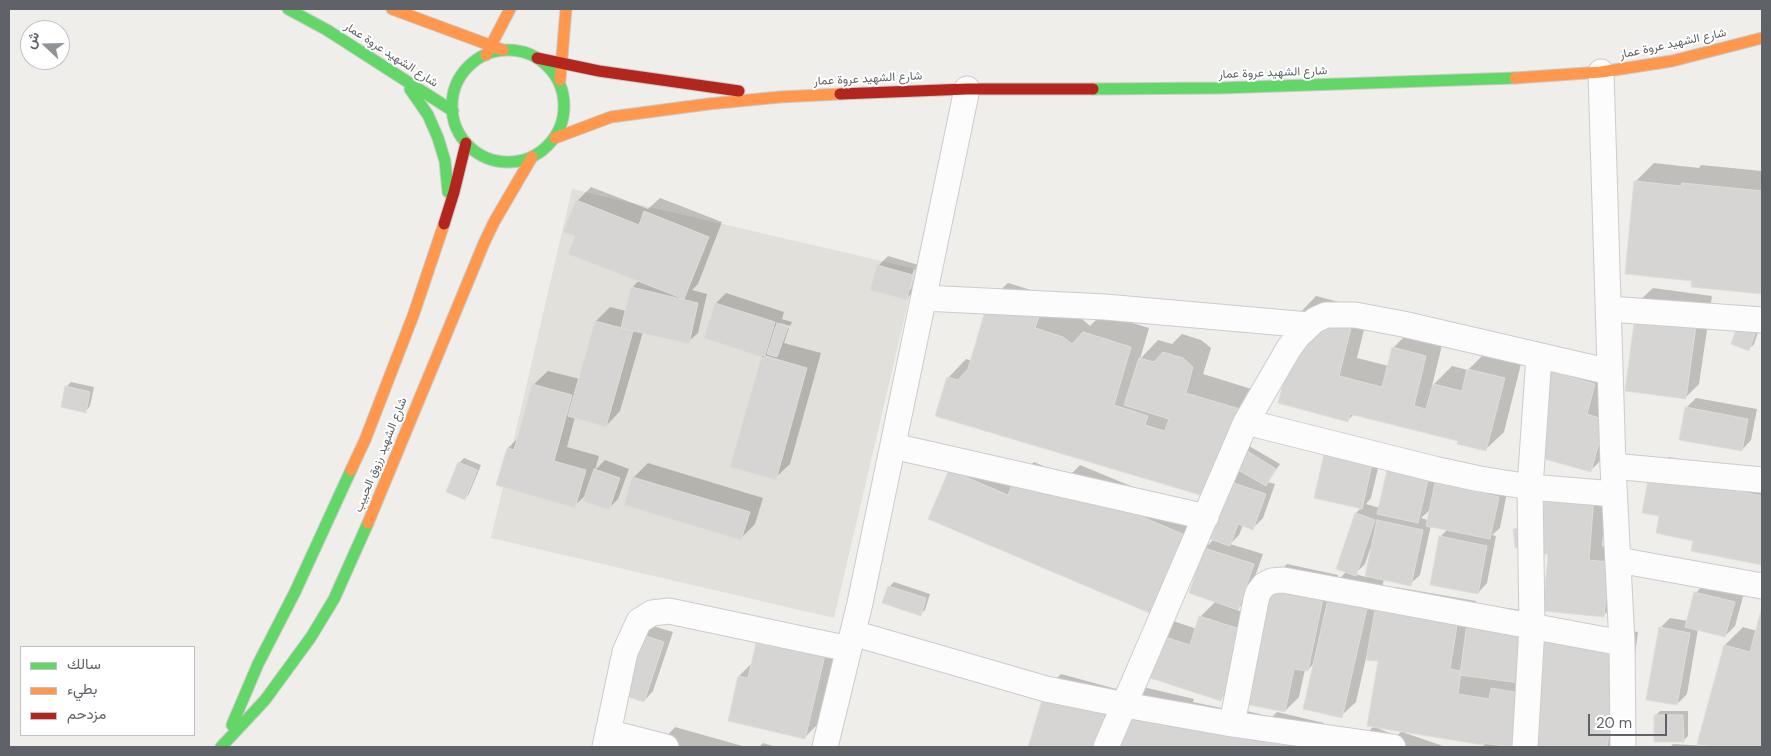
<!DOCTYPE html>
<meta charset="utf-8">
<style>
body{margin:0}
#map{position:relative;width:1771px;height:756px;overflow:hidden;background:#efeeea;font-family:"DM Sans",Vazirmatn,sans-serif}
canvas{display:block}
.frame{position:absolute;inset:0;border:10px solid #5f6368;pointer-events:none}
.legend{position:absolute;left:20px;top:646px;width:175px;height:90px;box-sizing:border-box;background:#fff;border:1px solid #bfc1c3;margin:0;padding:6px 9px;list-style:none;font-size:15px;color:#5f6368}
.legend li{display:flex;align-items:center;gap:10px;height:25px}
.legend b{width:25px;border:1px solid #bfc1c3}
.north{position:absolute;left:20px;top:20px;width:50px;height:50px;box-sizing:border-box;background:#fff;border:1px solid #bfc1c3;border-radius:50%;rotate:291deg;font-size:14px;font-weight:700;line-height:20px;text-align:center;color:#5f6368}
.north::after{content:'';display:block;margin:auto;width:18px;height:22px;background:#919496;clip-path:polygon(50% 0,100% 100%,50% 72%,0 100%)}
.scale{position:absolute;left:1588px;top:714px;width:79px;height:22px;box-sizing:border-box;border:2px solid #5f6368;border-top:0;padding-left:6px;font-size:15px;line-height:18px;white-space:nowrap;color:#5f6368;-webkit-text-stroke:4px #fff;paint-order:stroke}
</style>
<div id="map">
<canvas width="1771" height="756"></canvas>
<div class="frame"></div>
<ul class="legend">
<li><b style="height:6px;background:#63d668"></b>سالك</li>
<li><b style="height:6px;background:#ff974d"></b>بطيء</li>
<li><b style="height:6px;background:#b3261e"></b>مزدحم</li>
</ul>
<div class="north">ش</div>
<div class="scale">20 m</div>
</div>
<script>
const context = document.querySelector('canvas').getContext('2d');
context.lineJoin = 'round';
function paint(path, color) { context.fillStyle = color; context.fill(path, 'evenodd'); }
const poly = rows => new Path2D(rows.map(r => 'M' + r).join(''));
function strokePath(path, color, width, dash) { context.strokeStyle = color; context.lineWidth = width; context.lineCap = dash ? 'butt' : 'round'; context.setLineDash(dash || []); context.stroke(path); }
function label(font, color, halo, rows, align = 'center') {
  context.font = font + ' "DM Sans",Vazirmatn,sans-serif'; context.lineWidth = 4; context.setLineDash([]); context.textBaseline = 'middle'; context.strokeStyle = halo; context.fillStyle = color; for (const [text, x, y, turn = 0] of rows) {
    context.save(); context.translate(x, y); context.rotate((+turn || 0) * Math.PI / 180); context.textAlign = isNaN(turn) ? turn : align; if (halo) context.strokeText(text, 0, 0); context.fillText(text, 0, 0); context.restore();
  }
}
paint(poly([
 [572,189,916,269,834,618,491,538]
]), '#e2e0da');
paint(poly([
 [1654,163,1699,168,1701,165,1762,171,1762,293,1693,286,1693,280,1635,182],
 [591,187,648,209,660,198,722,222,698,284,692,290,707,294,698,333,688,342,643,332,620,411,606,426,575,417,567,447,599,456,595,470,605,460,629,469,618,499,608,509,587,494,574,506,508,448,518,438,533,385,548,371,580,379,596,321,610,307,626,311,632,288,639,280,577,236,577,201],
 [888,256,922,266,916,289,906,299,878,266],
 [914,269,916,270,911,289,908,289],
 [1008,283,1057,298,1053,310,1082,319,1090,326,1102,314,1149,328,1140,359,1158,340,1172,344,1182,334,1201,340,1211,348,1203,374,1258,391,1225,478,948,378,966,359,972,361,989,301],
 [1653,288,1712,296,1699,384,1685,398,1638,302],
 [726,293,784,312,782,319,792,322,790,326,780,323,780,325,789,328,784,343,821,353,790,464,775,478,762,356,705,338,716,303],
 [1316,296,1369,310,1357,358,1389,366,1393,348,1412,329,1444,337,1432,386,1452,366,1468,370,1487,351,1522,360,1504,432,1485,450,1459,441,1354,414,1348,420,1298,315],
 [1745,314,1762,320,1754,344,1749,349],
 [1609,369,1605,456,1591,470,1542,370],
 [71,382,94,387,90,406,86,411,66,387],
 [1696,398,1757,409,1751,440,1742,450,1686,408],
 [1249,446,1280,464,1268,482,1275,484,1263,518,1253,528,1243,525,1239,535,1230,544,1263,554,1247,599,1237,610,1257,616,1235,685,1220,700,1143,674,1170,620,1197,629,1200,617,1216,601,1190,592,1205,548,1214,539,1230,481,1241,470,1235,466],
 [1382,451,1371,498,1366,504,1380,508,1437,470,1434,487,1446,474,1508,487,1500,528,1492,535,1496,536,1487,583,1478,593,1440,537,1448,529,1431,525,1420,575,1410,584,1384,579,1378,605,1395,587,1476,601,1473,618,1486,605,1543,613,1542,620,1638,632,1624,739,1616,747,1534,747,1545,658,1539,657,1531,747,1482,747,1485,744,1406,731,1405,733,1446,747,1389,747,1391,741,1402,731,1377,728,1392,734,1387,747,1364,736,1374,726,1379,660,1366,658,1356,702,1341,716,1314,663,1308,670,1305,669,1299,697,1285,711,1273,578,1287,564,1338,575,1337,581,1347,571,1337,568,1356,513,1361,508,1315,497],
 [1431,509,1428,520,1421,518],
 [1370,549,1372,550,1366,577,1355,574,1365,564],
 [1669,457,1762,475,1762,564,1692,550,1694,540,1661,515,1650,475],
 [464,458,481,465,469,494,464,499,459,463],
 [1034,462,1068,477,1080,465,1203,516,1170,594,950,471,1021,475],
 [648,463,763,498,755,524,741,538,633,478],
 [1608,482,1602,546,1623,548,1618,601,1604,615,1550,553],
 [894,582,930,594,925,610,920,614,889,587],
 [1705,583,1744,593,1735,626,1725,636,1698,629,1687,694,1677,704,1660,628,1670,618,1688,621,1696,593],
 [1762,611,1762,747,1670,747,1673,744,1706,746,1725,645,1743,627,1757,631],
 [653,626,673,632,653,691,644,701,644,636],
 [772,630,838,641,819,723,805,737,739,676,753,662,757,644],
 [1061,674,1120,690,1104,747,1029,747,1047,688],
 [1143,687,1194,699,1193,702,1231,710,1234,708,1272,717,1277,712,1324,723,1319,747,1115,747],
 [1660,711,1688,711,1688,736,1683,741,1656,715],
 [675,727,746,747,657,747],
 [763,743,776,747,759,747]
]), '#0003');
const building = poly([
 [1634,181,1681,186,1682,183,1762,191,1762,294,1691,287,1692,281,1625,274,1634,181],
 [576,200,639,225,644,211,709,237,684,299,568,254,575,236,563,232,576,200],
 [877,265,913,275,907,300,870,290,877,265],
 [631,287,698,303,689,344,621,328,631,287],
 [988,301,1039,316,1035,328,1063,337,1072,344,1083,332,1131,347,1114,405,1148,416,1145,425,1165,431,1169,419,1124,405,1139,358,1154,362,1163,352,1183,358,1193,367,1186,393,1240,409,1207,497,935,416,947,377,958,380,968,369,988,301],
 [1637,301,1698,310,1686,399,1625,391,1637,301],
 [715,303,775,322,764,358,704,338,715,303],
 [1297,314,1351,328,1339,376,1382,387,1392,347,1426,356,1414,406,1426,409,1433,384,1462,391,1467,369,1505,378,1486,451,1457,444,1458,441,1350,414,1348,422,1278,403,1289,361,1297,314],
 [1740,318,1758,325,1749,351,1731,344,1740,318],
 [595,321,633,331,606,427,568,416,595,321],
 [777,323,788,327,777,357,767,354,777,323],
 [762,355,807,368,776,480,730,467,762,355],
 [1541,369,1595,384,1587,414,1605,420,1591,472,1530,455,1541,369],
 [532,384,572,395,554,461,586,470,575,508,496,485,507,448,514,450,532,384],
 [65,386,90,392,86,413,61,407,65,386],
 [1685,407,1748,419,1742,451,1679,440,1685,407],
 [1244,449,1276,469,1266,486,1233,467,1244,449],
 [1325,450,1373,460,1362,509,1314,498,1325,450],
 [458,462,477,470,465,500,446,492,458,462],
 [594,469,620,478,609,510,583,501,594,469],
 [949,470,1008,495,1014,480,1055,497,1061,482,1185,535,1152,614,928,519,949,470],
 [1387,470,1428,480,1418,523,1377,514,1387,470],
 [1649,474,1762,496,1762,565,1691,551,1693,541,1656,533,1659,516,1642,513,1649,474],
 [632,477,750,512,741,540,624,505,632,477],
 [1228,481,1266,494,1253,530,1238,524,1230,546,1207,538,1228,481],
 [1435,483,1499,497,1490,539,1426,526,1435,483],
 [1545,491,1594,496,1589,560,1609,562,1604,617,1543,611,1548,554,1540,554,1545,491],
 [1355,513,1375,520,1356,576,1336,569,1355,513],
 [1377,520,1423,530,1411,586,1365,576,1377,520],
 [1523,528,1524,547,1515,548,1513,529,1523,528],
 [1439,536,1487,546,1478,594,1430,585,1439,536],
 [1204,548,1254,564,1238,610,1189,593,1204,548],
 [1271,577,1325,589,1308,671,1294,669,1285,712,1245,704,1271,577],
 [888,586,926,598,921,616,882,603,888,586],
 [1331,586,1370,595,1342,718,1303,709,1331,586],
 [1694,592,1735,602,1725,637,1685,627,1694,592],
 [1376,605,1458,619,1450,669,1461,671,1458,694,1489,699,1491,688,1520,693,1511,747,1483,743,1483,745,1367,726,1378,661,1366,660,1376,605],
 [1762,607,1762,747,1711,747,1697,744,1724,645,1750,652,1762,607],
 [1199,616,1243,630,1221,701,1141,675,1155,634,1190,645,1199,616],
 [1467,623,1620,650,1607,747,1533,747,1544,659,1524,656,1520,683,1460,675,1467,623],
 [1659,627,1690,633,1677,705,1646,700,1659,627],
 [643,635,664,642,644,702,622,695,643,635],
 [756,643,778,648,779,645,825,655,805,739,728,721,738,676,748,678,756,643],
 [1046,687,1107,705,1095,747,1028,747,1046,687],
 [1123,704,1307,741,1305,747,1114,747,1123,704],
 [1654,715,1683,715,1684,742,1654,742,1654,715]
]);
paint(building, '#d6d5d3');
strokePath(building, '#deddd9', 1);
const street = poly([
 [1601,72,1613,466,1622,643,1623,747],
 [924,298,1105,307,1309,325],
 [1609,309,1762,320],
 [1246,422,1438,470,1480,479,1530,487,1614,494],
 [893,446,1206,517],
 [1613,466,1762,480],
 [1618,560,1762,586],
 [853,633,1046,689,1125,705,1232,724,1393,747],
 [1232,724,1256,600,1258,593,1264,585,1272,581,1283,580,1622,643],
 [608,732,666,747],
 [605,747,625,652,639,621,652,613,669,611,849,649],
 [825,747,860,603,967,89],
 [1106,747,1246,422,1289,348,1298,336,1315,320,1326,315,1355,315,1403,324,1610,372],
 [1525,747,1532,627,1530,487,1539,356]
]);
const fast = poly([
 [288,9,327,30,453,111],
 '452 106a56 56 0 1 1 112 0a56 56 0 1 1-112 0Z',
 [410,89,428,115,438,138,445,161,448,192],
 [1093,89,1220,88,1515,78],
 [232,725,258,664,295,592,351,470],
 [221,747,265,700,311,637,334,599,368,523]
]);
const slow = poly([
 [392,9,503,50],
 [486,55,510,9],
 [1515,78,1601,72,1672,61,1762,38],
 [560,80,566,9],
 [555,138,611,117,708,104,780,97,840,94],
 [351,470,365,440,413,316,444,224],
 [368,523,484,243,494,222,532,157]
]);
const jam = poly([
 [537,58,599,71,739,91],
 [840,94,967,89,1093,89],
 [444,224,454,192,466,143]
]);
strokePath(street, '#cbcccc', 27);
strokePath(fast, '#cacacb', 13);
strokePath(slow, '#cacacb', 13);
strokePath(jam, '#cacacb', 13);
strokePath(street, '#fdfcfc', 25);
strokePath(fast, '#63d668', 11);
strokePath(slow, '#ff974d', 11);
strokePath(jam, '#b3261e', 11);
label('12px', '#5f6368', '#fff', [
 ["شارع الشهيد عروة عمار",1673,44,-12],
 ["شارع الشهيد عروة عمار",391,55,33],
 ["شارع الشهيد عروة عمار",1273,73,-2],
 ["شارع الشهيد عروة عمار",868,79,-3],
 ["شارع الشهيد رزوق الحبيب",381,455,-68]
]);
</script>
